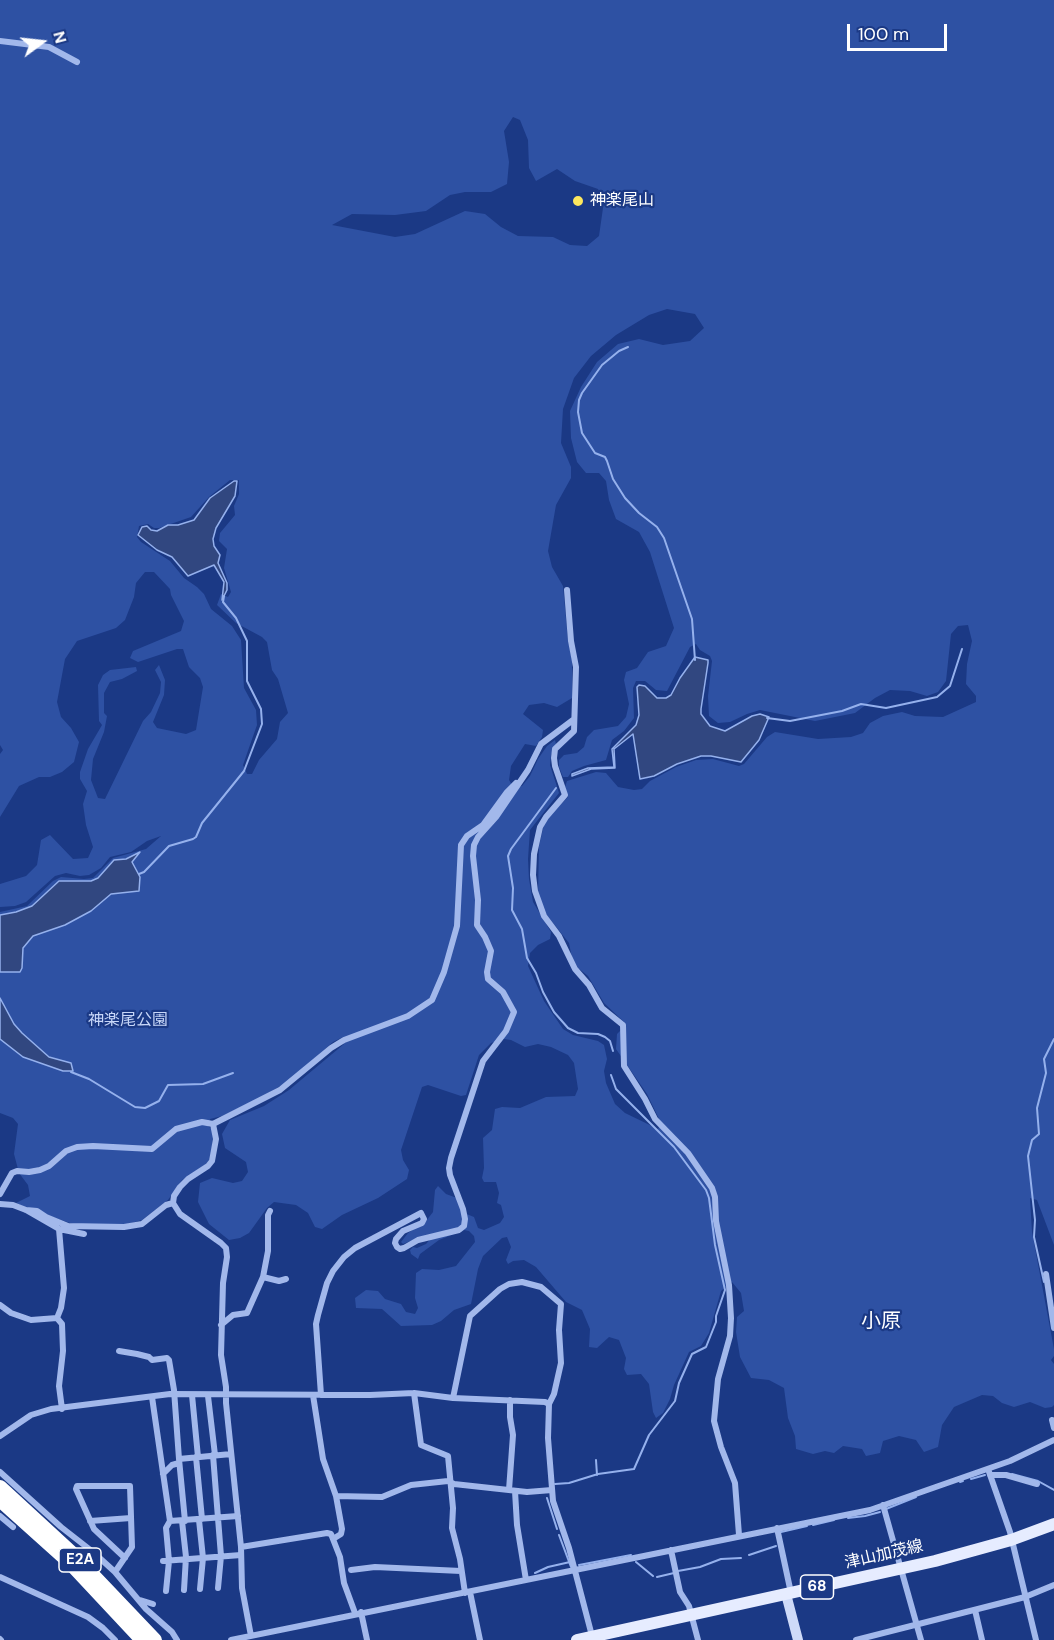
<!DOCTYPE html>
<meta charset="utf-8">
<style>
body{margin:0}
#map{position:relative;width:1054px;height:1640px;overflow:hidden;background:#1b3985;font-family:"DM Sans",sans-serif}
canvas{display:block}
.north{position:absolute;left:12px;top:12px;width:60px;height:60px;-webkit-text-stroke:4px #1b3985;paint-order:stroke;rotate:75deg;font-size:16px;font-weight:700;line-height:24px;text-align:center;color:#fff}
.north::after{content:'';display:block;margin:auto;width:21px;height:27px;background:#fff;clip-path:polygon(50% 0,100% 100%,50% 72%,0 100%)}
.scale{position:absolute;left:847px;top:24px;width:100px;height:27px;box-sizing:border-box;border:3px solid #fff;border-top:0;padding-left:8px;font-size:18px;line-height:21px;white-space:nowrap;color:#fff;-webkit-text-stroke:4px #1b3985;paint-order:stroke}
</style>
<div id="map">
<canvas width="1054" height="1640"></canvas>
<div class="north">N</div>
<div class="scale">100 m</div>
</div>
<script>
const context = document.querySelector('canvas').getContext('2d');
context.lineJoin = 'round';
function paint(path, color) { context.fillStyle = color; context.fill(path, 'evenodd'); }
const poly = rows => new Path2D(rows.map(r => 'M' + r).join(''));
function strokePath(path, color, width, dash) { context.strokeStyle = color; context.lineWidth = width; context.lineCap = dash ? 'butt' : 'round'; context.setLineDash(dash || []); context.stroke(path); }
function label(font, color, halo, rows, align = 'center') {
  context.font = font + ' "DM Sans","Noto Sans JP",sans-serif'; context.lineWidth = 4.5; context.setLineDash([]); context.textBaseline = 'middle'; context.strokeStyle = halo; context.fillStyle = color; for (const [text, x, y, turn = 0] of rows) {
    context.save(); context.translate(x, y); context.rotate((+turn || 0) * Math.PI / 180); context.textAlign = isNaN(turn) ? turn : align; if (halo) context.strokeText(text, 0, 0); context.fillText(text, 0, 0); context.restore();
  }
}
paint(poly([
 [0,0,1054,0,1054,1245,1037,1200,1030,1198,1032,1232,1054,1349,1054,1356,1051,1360,1054,1364,1054,1405,1052,1407,1045,1408,1030,1402,1014,1407,1002,1403,993,1396,982,1395,954,1407,942,1425,938,1447,924,1452,916,1440,899,1436,883,1441,880,1453,866,1456,862,1449,843,1446,834,1453,825,1451,813,1454,796,1449,795,1436,788,1418,784,1388,769,1380,751,1378,740,1357,736,1332,737,1317,744,1311,741,1293,732,1282,721,1291,709,1333,701,1346,689,1352,674,1385,670,1399,663,1413,656,1418,653,1412,649,1384,641,1374,627,1375,624,1369,626,1358,619,1340,609,1337,597,1348,589,1347,590,1329,582,1310,566,1302,536,1267,524,1260,513,1261,508,1264,506,1260,511,1247,507,1237,502,1238,483,1256,478,1269,471,1304,454,1310,441,1321,432,1325,401,1326,382,1309,356,1308,355,1298,366,1290,378,1291,385,1299,401,1304,406,1312,415,1314,418,1308,415,1298,416,1273,422,1269,439,1270,456,1266,475,1242,474,1236,469,1231,464,1230,439,1240,420,1254,418,1259,411,1254,410,1250,413,1247,417,1248,426,1244,431,1238,424,1236,403,1244,401,1242,408,1233,426,1221,433,1212,435,1190,438,1186,446,1194,457,1198,464,1213,474,1217,478,1228,484,1230,500,1223,504,1217,501,1205,497,1203,499,1193,496,1182,484,1182,482,1178,484,1168,483,1138,492,1130,495,1109,502,1107,520,1108,546,1097,575,1096,578,1089,574,1063,568,1055,551,1047,538,1044,525,1047,511,1040,504,1039,491,1043,479,1055,466,1095,461,1096,428,1085,422,1087,401,1150,403,1160,409,1170,407,1179,378,1198,342,1215,322,1229,315,1227,308,1213,296,1205,274,1202,267,1208,249,1233,240,1238,229,1240,209,1224,198,1202,200,1183,212,1178,233,1183,242,1181,248,1172,246,1162,225,1148,222,1134,230,1120,264,1106,289,1090,344,1044,343,1037,333,1042,289,1081,258,1099,222,1116,210,1119,208,1126,212,1129,213,1136,211,1158,205,1165,182,1180,168,1200,142,1220,128,1224,76,1225,26,1208,16,1203,30,1196,28,1185,19,1173,14,1154,18,1124,13,1118,0,1113,0,912,27,906,53,881,61,877,84,879,93,878,113,858,146,849,161,836,147,841,131,852,110,857,101,868,89,875,80,876,66,873,55,876,26,902,15,906,0,907,0,884,26,876,37,865,41,840,50,835,73,859,88,858,93,847,86,825,83,804,87,791,80,779,80,772,88,749,102,725,99,721,98,685,103,675,110,670,136,667,137,671,122,679,110,682,104,693,104,713,107,716,104,732,93,759,91,780,98,798,105,799,143,721,151,712,160,693,161,682,155,670,159,665,165,680,164,695,153,722,157,728,186,734,196,730,203,687,200,678,189,667,183,649,177,649,138,662,130,658,133,651,181,631,184,621,171,595,170,589,154,572,145,572,136,583,134,597,125,620,116,628,77,641,65,659,57,702,61,717,71,728,79,742,74,762,62,772,50,777,39,777,19,786,0,817,0,754,3,750,0,745],
 [513,117,520,120,528,140,529,168,536,181,557,169,575,181,598,189,604,201,599,236,587,246,570,245,553,237,518,236,501,227,485,214,465,211,415,234,395,237,332,225,352,214,395,215,426,211,450,195,465,192,491,192,507,184,509,162,504,131],
 [667,309,695,314,704,328,690,341,663,345,639,339,618,344,597,362,581,387,570,411,571,438,577,462,586,473,599,473,606,481,609,500,616,519,639,532,650,552,674,628,666,646,648,652,637,668,626,672,624,680,629,704,626,717,618,726,594,730,587,737,584,747,577,753,564,755,559,760,559,767,563,777,568,777,572,771,584,766,606,760,612,740,624,731,634,718,633,688,636,681,645,681,656,690,667,691,690,647,696,644,700,650,710,656,712,661,708,696,709,716,718,723,730,722,747,714,760,710,815,721,855,713,875,698,890,690,910,691,927,696,938,692,946,681,951,634,958,626,968,625,972,641,967,664,966,684,976,696,976,702,943,717,915,716,902,712,883,716,870,723,863,733,851,737,818,739,775,732,767,737,744,764,739,766,713,759,696,760,676,767,650,781,642,789,634,790,618,787,606,773,596,772,567,781,565,787,568,797,545,820,539,846,538,894,545,913,569,943,572,958,578,968,588,976,604,1003,624,1022,625,1026,617,1034,616,1049,647,1094,661,1123,658,1129,625,1113,615,1104,606,1083,604,1071,607,1059,604,1045,598,1041,573,1035,563,1029,544,1001,528,966,530,953,538,945,550,939,551,932,533,902,529,879,528,859,530,830,559,793,550,765,551,755,556,744,555,740,547,746,538,759,530,776,522,786,514,788,509,780,511,766,525,744,536,746,542,737,543,730,523,714,529,705,544,703,557,707,572,698,572,660,568,641,563,586,552,567,548,551,556,505,571,478,571,467,561,443,563,409,574,378,591,356,616,335,649,315],
 [230,480,239,480,239,494,234,506,235,515,220,533,219,541,227,549,224,568,231,592,228,597,221,594,217,605,236,623,262,637,267,642,272,670,278,679,288,713,280,722,277,739,259,760,252,774,247,774,243,765,257,725,256,710,244,688,241,640,232,626,211,609,204,594,197,587,184,578,170,561,141,542,137,537,139,526,148,524,154,528,159,528,191,517,209,497]
]), '#2e51a3');
const water = poly([
 [234,481,237,481,235,496,216,528,213,539,214,546,220,555,218,563,227,583,227,590,222,600,224,582,214,565,188,576,172,557,157,550,138,535,142,527,147,526,151,530,157,531,168,525,178,525,194,520,210,498,234,481],
 [695,657,708,660,708,663,701,709,701,714,710,726,725,731,752,716,760,714,769,717,759,740,741,762,711,756,701,756,677,764,654,776,640,779,633,734,614,749,615,768,591,769,572,776,572,774,588,768,614,767,612,749,636,725,639,715,637,687,639,685,645,686,657,698,666,698,671,695,680,678,695,657],
 [140,852,132,862,140,877,139,891,111,894,91,911,65,925,33,936,23,948,22,968,20,972,0,972,0,915,16,912,32,906,59,881,91,881,98,878,114,860,126,859,140,852],
 [0,998,14,1024,22,1033,49,1057,71,1063,73,1071,63,1071,23,1057,0,1039,0,998]
]);
paint(water, '#314780');
strokePath(water, '#95b1ed', 1.5);
strokePath(poly([
 [628,347,619,351,602,365,582,393,579,400,578,412,582,433,595,453,605,457,607,461,613,479,625,498,639,513,657,527,664,538,692,619,695,660],
 [767,718,790,721,842,711,861,704,886,708,937,697,950,686,962,649],
 [556,788,511,849,508,856,513,888,512,910,522,929,527,958,536,973,543,992,554,1012,568,1028,578,1033,598,1034,605,1037,610,1041,613,1051],
 [139,874,144,872,169,846,193,839,196,837,202,823,244,771,262,724,261,709,247,681,247,641,236,618,223,602,224,596],
 [71,1072,89,1079,135,1107,145,1108,159,1101,168,1085,203,1084,233,1073],
 [1044,1282,1034,1237,1035,1220,1028,1156,1032,1140,1039,1134,1037,1108,1046,1073,1044,1059,1054,1039],
 [596,1460,597,1475],
 [1012,1474,1038,1481,1054,1490],
 [971,1479,985,1475],
 [960,1482,963,1481],
 [555,1484,569,1483,598,1474,634,1469,649,1435,675,1401,679,1383,692,1354,706,1347,716,1322,716,1316,725,1290,715,1245,709,1198,706,1190,674,1147,616,1089,611,1075],
 [547,1498,557,1529],
 [886,1509,916,1497],
 [848,1518,865,1516,880,1512],
 [813,1525,834,1520],
 [781,1532,807,1526],
 [559,1535,571,1567],
 [749,1555,776,1546],
 [636,1562,653,1576],
 [579,1565,631,1555],
 [678,1571,700,1567,721,1559,741,1558],
 [535,1573,548,1567,570,1562],
 [657,1577,674,1573]
]), '#95b1ed', 2);
strokePath(poly([
 [0,41,49,47,77,62],
 [567,590,571,641,576,667,574,731,555,749,554,758,555,766,565,795,546,817,540,827,534,854,533,875,535,891,544,916,559,936,575,969,589,985,602,1008,623,1025,624,1066,645,1099,655,1119,688,1153,712,1188,715,1197,716,1221,729,1285,731,1318,730,1336,718,1379,714,1421,721,1447,735,1483,739,1535],
 [213,1124,216,1139,212,1161,208,1166,188,1179,180,1187,174,1196,173,1203,180,1214,221,1243,226,1248,227,1257,223,1283,221,1355,226,1387,226,1403,241,1547,242,1588,251,1636],
 [0,1194,12,1173,17,1171,29,1172,40,1170,49,1166,66,1151,77,1147,93,1146,152,1149,176,1129,202,1122,213,1124,280,1090,331,1048,344,1040,408,1016,432,1000,444,972,457,926,461,845,467,836,483,825,507,792,516,783],
 [0,1204,13,1205,26,1210,59,1229,84,1234],
 [26,1210,37,1211,46,1217,68,1226,124,1227,142,1224,166,1205,173,1203],
 [1046,1274,1054,1328],
 [263,1277,279,1281,286,1279],
 [0,1305,11,1313,31,1320,57,1318,61,1308,64,1288,59,1229],
 [57,1318,62,1324,63,1351,59,1386,62,1409],
 [221,1325,233,1315,247,1313,263,1277,268,1251,268,1215,270,1211],
 [119,1351,137,1354,149,1357,152,1360,167,1358,169,1360,174,1390,179,1459],
 [414,1393,421,1445,448,1456,453,1508,452,1528,460,1559,465,1593],
 [192,1395,198,1457],
 [313,1395,323,1459,336,1496],
 [321,1395,316,1324,318,1315,327,1283,333,1271,344,1257,355,1248,421,1213,424,1219,422,1223,403,1231,396,1239,395,1243,397,1247,400,1249,404,1248,418,1240,459,1230,464,1226,465,1219,463,1209,450,1175,449,1168,451,1158,483,1061,506,1031,514,1012,503,992,488,979,487,972,491,951,485,937,477,925,478,900,473,856,474,845,478,837,496,817,528,770,541,744,573,720],
 [208,1396,215,1455],
 [152,1397,170,1521,238,1516],
 [453,1398,470,1316,500,1289,509,1284,522,1282,541,1287,561,1304,559,1330,561,1363,554,1394,549,1404],
 [1052,1420,1054,1428],
 [0,1436,31,1415,51,1409,170,1394,370,1395,414,1393,453,1398,545,1402,549,1404,548,1438,553,1501,569,1548,592,1636],
 [213,1455,221,1556,218,1588],
 [196,1457,202,1519],
 [988,1469,1010,1532,1036,1640],
 [0,1472,61,1527,93,1552,115,1572,146,1609,172,1632,177,1640],
 [163,1474,172,1465,179,1463],
 [990,1475,1006,1475,1037,1484],
 [509,1490,513,1435,510,1417,510,1400],
 [515,1491,517,1525,526,1580],
 [883,1505,921,1640],
 [0,1516,13,1527],
 [199,1520,203,1558,200,1589],
 [90,1521,131,1518],
 [182,1521,186,1557,184,1590],
 [185,1521,179,1459,231,1454],
 [777,1528,791,1593],
 [333,1539,341,1534,342,1529,336,1496,382,1497,411,1485,448,1481,454,1484,527,1492,552,1490],
 [241,1547,327,1533,331,1534,340,1557,344,1583,355,1613],
 [671,1550,680,1592,689,1606,698,1640],
 [163,1561,241,1555],
 [351,1570,375,1567,461,1571],
 [115,1572,132,1547,130,1486,77,1486,76,1489,94,1529,125,1558],
 [0,1577,88,1617,103,1628,115,1640],
 [166,1591,169,1561,166,1528,170,1521],
 [470,1592,480,1640],
 [140,1600,153,1604],
 [975,1610,982,1640],
 [361,1612,367,1640],
 [0,1639,1,1640],
 [231,1640,870,1510,1010,1461,1054,1440],
 [856,1640,1025,1597,1054,1585]
]), '#a2b8eb', 6);
strokePath(poly([
 [786,1594,798,1640]
]), '#cedaf8', 10);
strokePath(poly([
 [577,1640,935,1561,1011,1540,1054,1524]
]), '#e6ecff', 12);
strokePath(poly([
 [0,1487,75,1556,155,1640],
 [0,1500,69,1562,142,1640]
]), '#fff', 14);
for (const [x, y, r, color] of [
 [578,201,6,"#fde75e"]
]) { const dot = new Path2D(); dot.arc(x, y, r, 0, 2 * Math.PI); context.fillStyle = color; context.fill(dot); strokePath(dot, '#1b3985', 2); }
for (const [x, y, w] of [
 [80,1560,42],
 [817,1587,33]
]) { const box = new Path2D(); box.roundRect(x - w / 2, y - 12, w, 24, 4.5); context.fillStyle = '#1b3985'; context.fill(box); strokePath(box, '#fff', 1.5); }
label('bold 15px', '#fff', null, [
 ["E2A",80,1560],
 ["68",817,1587]
]);
label('16px', '#fff', '#1b3985', [
 ["神楽尾山",590,201]
], 'left');
label('16px', '#c7d6f8', '#1b3985', [
 ["神楽尾公園",128,1021]
]);
label('16px', '#fff', '#1b3985', [
 ["津山加茂線",884,1555,-13]
]);
label('20px', '#fff', '#1b3985', [
 ["小原",881,1322]
]);
</script>
